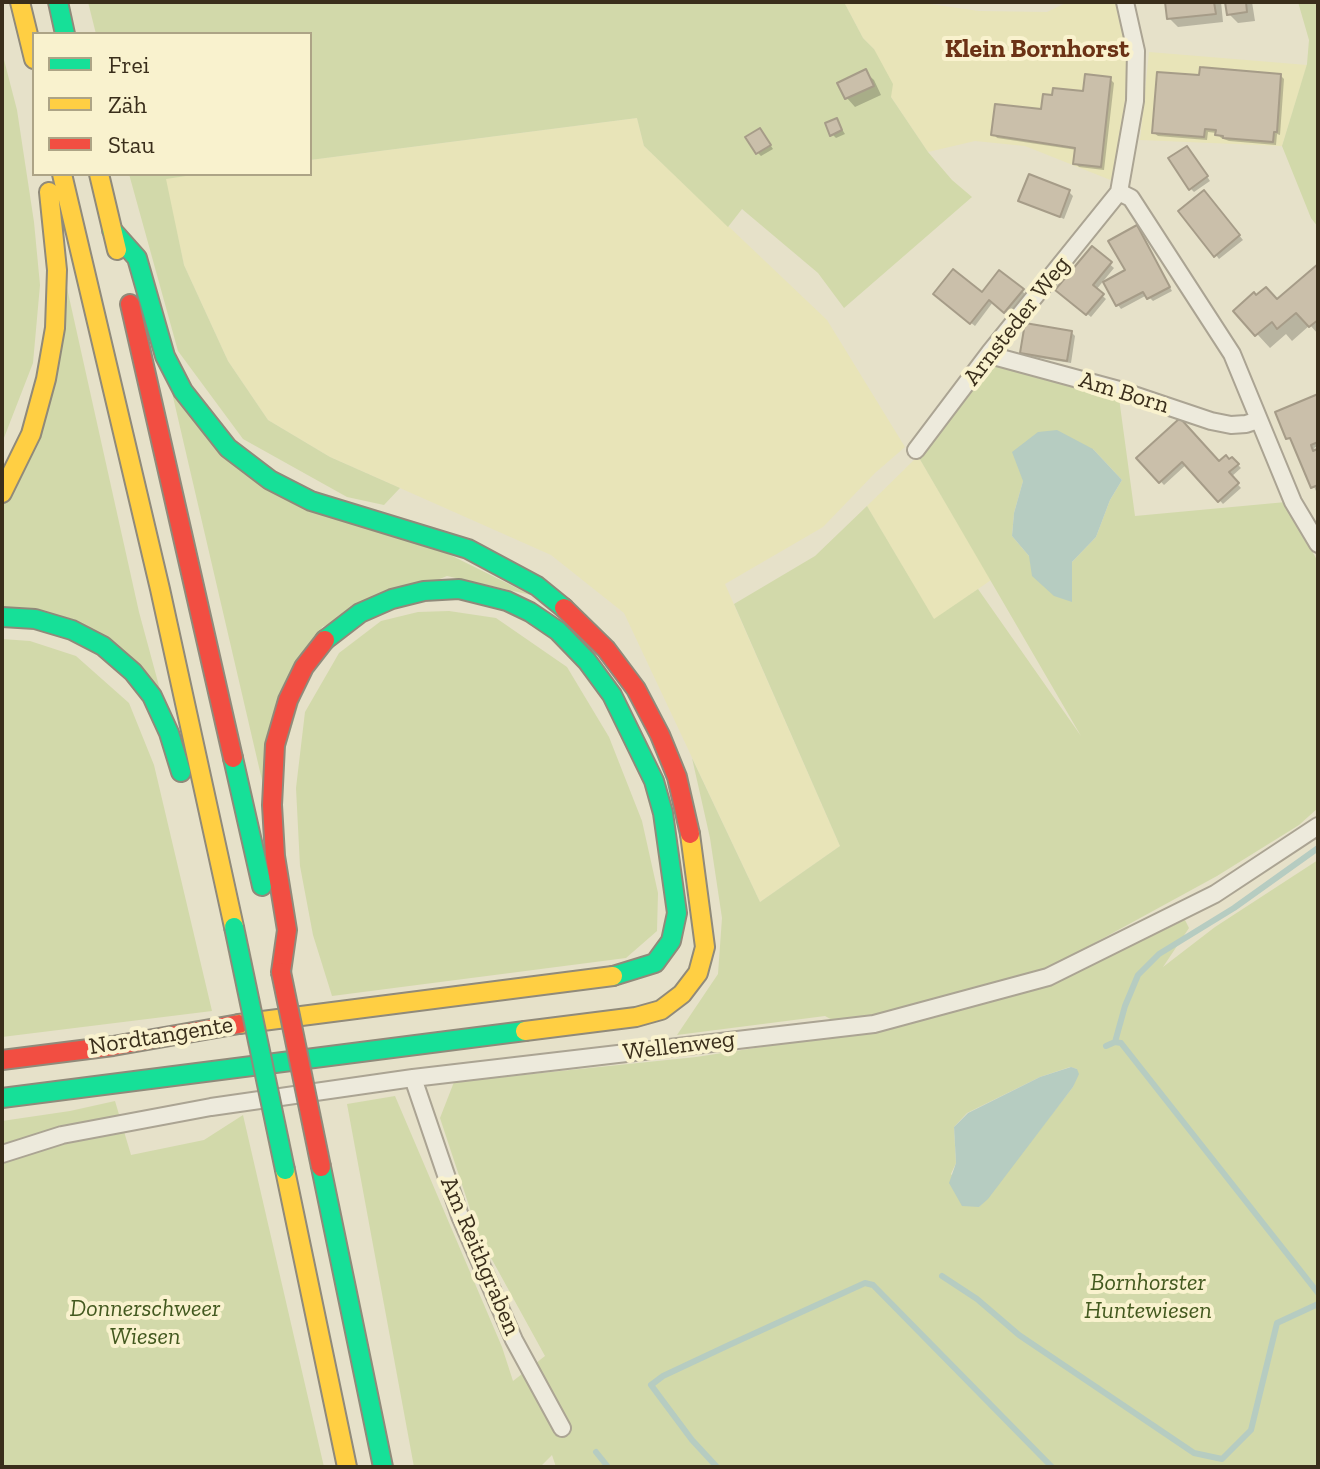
<!DOCTYPE html>
<meta charset="utf-8">
<style>
body{margin:0}
#map{position:relative;width:1320px;height:1469px;overflow:hidden;background:#e6e1c9;font-family:"Zilla Slab",serif}
canvas{display:block}
.frame{position:absolute;inset:0;border:4px solid #3a2e1b;pointer-events:none}
.legend{position:absolute;left:32px;top:32px;width:280px;height:144px;box-sizing:border-box;background:#f9f2ce;border:2px solid #ada486;margin:0;padding:10px 14px;list-style:none;font-size:24px;color:#3a2e1b}
.legend li{display:flex;align-items:center;gap:16px;height:40px}
.legend b{width:40px;border:2px solid #ada486}
</style>
<div id="map">
<canvas width="1320" height="1469"></canvas>
<div class="frame"></div>
<ul class="legend">
<li><b style="height:10px;background:#16e098"></b>Frei</li>
<li><b style="height:10px;background:#ffcf43"></b>Zäh</li>
<li><b style="height:10px;background:#f24e42"></b>Stau</li>
</ul>
</div>
<script>
const context = document.querySelector('canvas').getContext('2d');
context.lineJoin = 'round';
function paint(path, color) { context.fillStyle = color; context.fill(path, 'evenodd'); }
const poly = rows => new Path2D(rows.map(r => 'M' + r).join(''));
function strokePath(path, color, width, dash) { context.strokeStyle = color; context.lineWidth = width; context.lineCap = dash ? 'butt' : 'round'; context.setLineDash(dash || []); context.stroke(path); }
function label(font, color, halo, rows, align = 'center') {
  context.font = font + ' "Zilla Slab",serif'; context.lineWidth = 8; context.setLineDash([]); context.textBaseline = 'middle'; context.strokeStyle = halo; context.fillStyle = color; for (const [text, x, y, turn = 0] of rows) {
    context.save(); context.translate(x, y); context.rotate((+turn || 0) * Math.PI / 180); context.textAlign = isNaN(turn) ? turn : align; if (halo) context.strokeText(text, 0, 0); context.fillText(text, 0, 0); context.restore();
  }
}
paint(poly([
 [844,2,916,2,979,11,1047,12,1068,2,1115,2,1127,50,1127,116,1113,181,1025,146,975,141,928,152,891,97,874,49,863,38],
 [1149,52,1307,65,1282,146,1140,140],
 [637,118,644,146,827,320,905,447,875,473,823,527,725,584,840,846,760,902,624,613,551,555,330,457,268,420,228,361,184,265,165,178,199,174,310,174,310,160],
 [918,456,991,580,934,620,867,506]
]), '#e8e4b8');
paint(poly([
 [88,2,844,2,863,38,874,49,893,84,891,97,928,152,952,180,972,197,844,308,818,273,742,209,728,227,644,146,637,118,310,160,310,34,96,34],
 [1298,2,1318,2,1318,227,1311,218,1282,146,1307,64,1309,40],
 [2,52,17,110,34,222,40,285,33,363,2,443],
 [129,174,199,174,166,179,184,265,228,361,268,420,330,457,400,488,384,505,347,497,243,439,178,351],
 [65,279,139,612,162,697,141,667,2,606,2,508,43,431],
 [993,361,1119,398,1135,516,1286,502,1318,562,1318,808,1299,825,1217,876,1045,970,879,1017,836,1022,825,1016,677,1035,718,974,722,918,710,838,692,758,760,902,840,846,734,604,815,556,867,506,934,619,978,589,1081,736,918,456,929,447],
 [1093,449,1122,480,1110,500,1096,537,1072,562,1029,556,1012,536,1014,513,1023,481],
 [170,384,244,474,424,542,531,595,447,576,322,627,268,806],
 [449,611,496,618,567,667,609,737,642,821,658,893,657,931,626,958,332,996,313,935,300,866,296,788,305,712,339,653,381,621,418,612],
 [2,639,30,641,76,656,129,703,154,765,212,1011,2,1037],
 [1318,860,1318,1467,556,1467,552,1455,540,1467,414,1467,347,1104,395,1096,502,1347,513,1381,545,1356,479,1236,440,1118,454,1082,696,1057,893,1027,1048,984,1185,920,1189,928,1163,967,1215,927],
 [1070,1067,1077,1069,1073,1087,979,1207,951,1174,956,1163,954,1127,967,1113,1040,1077],
 [115,1101,131,1155,204,1140,243,1115,324,1467,2,1467,2,1121,70,1111]
]), '#d2d9aa');
paint(poly([
 [1057,430,1093,449,1122,480,1110,500,1096,537,1072,562,1072,602,1054,596,1032,576,1029,556,1012,536,1014,513,1023,481,1012,452,1038,432],
 [1071,1067,1077,1069,1079,1074,1073,1087,988,1199,979,1207,962,1206,949,1183,956,1163,954,1127,968,1113,1040,1077]
]), '#b6ccc1');
paint(poly([
 [1167,2,1221,2,1223,22,1178,27,1169,18],
 [1227,2,1252,2,1255,21,1238,23,1229,14],
 [865,72,874,80,881,95,855,107,847,98],
 [1280,75,1284,79,1280,135,1277,134,1276,145,1229,141,1221,138,1217,133,1208,132,1207,140,1158,136,1154,133,1201,77],
 [1110,79,1114,83,1104,170,1079,167,1075,163,1077,150,997,138,994,134],
 [836,120,845,134,836,138,832,134],
 [763,134,773,149,761,156,758,153],
 [1191,152,1210,181,1194,192,1190,188],
 [1069,192,1073,196,1064,219,1021,200],
 [1207,196,1243,240,1219,259,1216,255],
 [1137,228,1172,291,1153,301,1147,295,1121,309,1118,305],
 [1092,249,1114,268,1096,290,1106,299,1091,317,1062,293],
 [1318,267,1318,334,1310,325,1292,341,1286,334,1270,348,1236,311,1278,301],
 [1022,291,1026,295,1009,315,993,302,975,326,939,297],
 [1071,332,1075,336,1071,363,1026,356,1022,352],
 [1318,396,1318,446,1314,448,1318,453,1316,491,1293,441,1288,438],
 [1139,458,1230,462,1232,459,1241,468,1231,477,1241,488,1223,504,1187,464,1164,485]
]), '#0003');
strokePath(poly([
 [1115,1042,1121,1043,1318,1293],
 [1106,1046,1115,1042,1125,1006,1138,975,1159,954,1234,908,1318,848],
 [942,1276,977,1299,1019,1335,1194,1453,1222,1459,1251,1430,1277,1323,1318,1304],
 [596,1452,608,1467],
 [717,1467,692,1440,651,1385,663,1376,729,1345,865,1283,873,1285,1052,1467]
]), '#b6ccc1', 6);
const building = poly([
 [1165,2,1214,2,1216,14,1167,19,1165,2],
 [1225,2,1246,2,1247,12,1227,15,1225,2],
 [1200,67,1281,74,1277,132,1274,132,1273,142,1223,138,1223,136,1215,135,1216,130,1205,129,1204,137,1152,133,1157,72,1199,75,1200,67],
 [866,69,874,86,845,99,837,83,866,69],
 [1085,74,1111,77,1101,167,1073,164,1075,148,991,135,995,104,1041,109,1043,94,1052,95,1053,88,1083,91,1085,74],
 [837,118,842,130,830,136,825,123,837,118],
 [760,128,771,145,756,154,745,137,760,128],
 [1187,146,1208,176,1189,190,1168,158,1187,146],
 [1029,174,1070,190,1060,217,1018,201,1029,174],
 [1204,190,1240,235,1214,257,1178,211,1204,190],
 [1137,225,1170,287,1147,299,1143,292,1116,306,1103,282,1125,270,1108,241,1137,225],
 [1092,246,1112,262,1093,285,1104,294,1086,315,1055,290,1092,246],
 [1318,264,1318,320,1309,327,1296,313,1277,329,1272,322,1255,336,1233,311,1254,292,1256,295,1266,287,1277,299,1318,264],
 [953,269,982,292,999,270,1024,289,1004,313,989,300,970,324,933,294,953,269],
 [1025,323,1072,331,1067,361,1020,353,1025,323],
 [1318,394,1318,442,1311,445,1313,451,1317,449,1318,451,1318,485,1311,488,1290,438,1286,439,1275,412,1318,394],
 [1180,418,1219,461,1226,455,1229,459,1232,457,1239,464,1229,472,1239,483,1218,502,1182,462,1159,483,1136,458,1180,418]
]);
paint(building, '#cabfaa');
strokePath(building, '#a69c88', 2);
const street = poly([
 [1119,192,1131,198,1232,354,1293,502,1318,544],
 [990,352,997,357,1119,390,1211,421,1231,425,1246,424,1258,420],
 [916,450,990,352,1119,192,1135,101,1136,51,1125,2],
 [413,1078,460,1216,514,1340,562,1428],
 [2,1154,62,1135,211,1107,413,1078,874,1024,1048,977,1215,894,1318,826]
]);
const fast = poly([
 [58,2,65,34],
 [112,230,137,258,165,356,183,391,228,448,270,480,311,501,468,549,537,586,564,608],
 [2,617,35,619,72,630,103,646,133,672,152,696,169,733,181,772],
 [325,640,360,613,392,599,424,591,459,589,507,601,530,612,558,631,587,661,612,695,654,781,663,813,677,913,671,941,655,963,613,976],
 [233,758,262,886],
 [2,1098,525,1031],
 [321,1167,383,1467]
]);
const slow = poly([
 [20,2,34,59],
 [62,174,160,589,234,927],
 [99,174,117,250],
 [2,493,31,434,46,379,55,328,57,270,49,192],
 [239,1024,613,976],
 [525,1031,636,1017,661,1010,682,994,698,973,705,947,690,834],
 [285,1170,347,1467]
]);
const jam = poly([
 [130,304,233,758],
 [564,608,606,649,636,689,660,735,677,777,690,834],
 [281,972,287,930,275,856,272,805,275,745,288,700,304,667,325,640],
 [2,1060,113,1046,239,1024]
]);
strokePath(street, '#aba493', 20);
strokePath(fast, '#908a7a', 22);
strokePath(slow, '#908a7a', 22);
strokePath(jam, '#908a7a', 22);
strokePath(street, '#edeadc', 16);
strokePath(fast, '#16e098', 18);
strokePath(slow, '#ffcf43', 18);
strokePath(jam, '#f24e42', 18);
const fastBridge = poly([
 [234,927,285,1170]
]);
const jamBridge = poly([
 [281,972,321,1167]
]);
strokePath(fastBridge, '#908a7a', 22, []);
strokePath(jamBridge, '#908a7a', 22, []);
strokePath(fastBridge, '#16e098', 18);
strokePath(jamBridge, '#f24e42', 18);
label('24px', '#3a2e1b', '#f9f2ce', [
 ["Arnsteder Weg",1017,321,-52],
 ["Am Born",1124,393,17],
 ["Nordtangente",161,1036,-9],
 ["Wellenweg",679,1046,-7],
 ["Am Reithgraben",480,1256,67]
]);
label('italic 24px', '#43591f', '#f9f2ce', [
 ["Bornhorster",1148,1283],
 ["Huntewiesen",1148,1311],
 ["Donnerschweer",145,1309],
 ["Wiesen",145,1337]
]);
label('bold 26px', '#6b3215', '#f9f2ce', [
 ["Klein Bornhorst",1037,50]
]);
</script>
